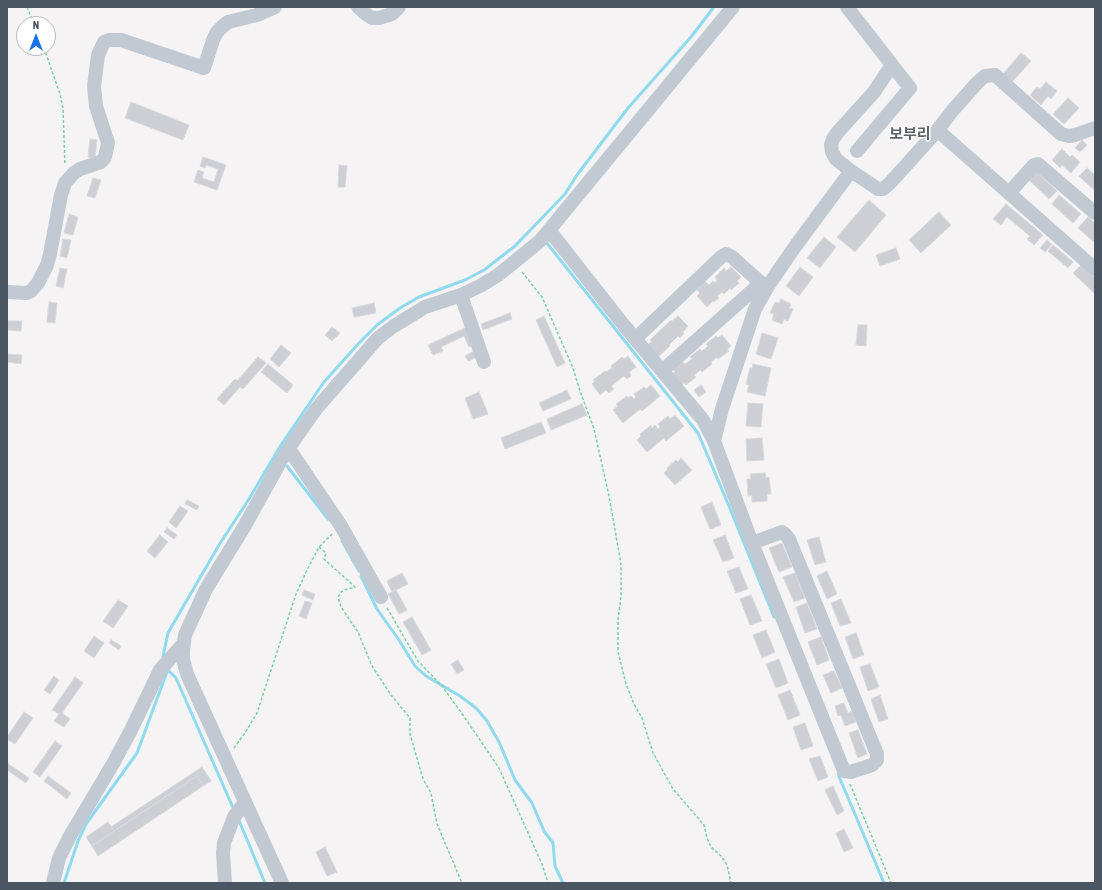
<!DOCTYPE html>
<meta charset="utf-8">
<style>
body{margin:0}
#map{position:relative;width:1102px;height:890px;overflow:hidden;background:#f5f3f3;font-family:"Asap Condensed",sans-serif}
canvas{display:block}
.frame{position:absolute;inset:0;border:8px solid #4a5661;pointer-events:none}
.north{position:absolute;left:16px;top:16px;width:40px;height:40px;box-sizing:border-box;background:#fff;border:1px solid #b7bbc0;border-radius:50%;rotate:0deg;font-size:11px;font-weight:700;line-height:16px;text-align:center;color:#4a5661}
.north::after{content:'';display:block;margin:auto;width:14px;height:18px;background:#1a73e8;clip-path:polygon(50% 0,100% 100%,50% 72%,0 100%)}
</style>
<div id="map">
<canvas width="1102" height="890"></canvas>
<div class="frame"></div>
<div class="north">N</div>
</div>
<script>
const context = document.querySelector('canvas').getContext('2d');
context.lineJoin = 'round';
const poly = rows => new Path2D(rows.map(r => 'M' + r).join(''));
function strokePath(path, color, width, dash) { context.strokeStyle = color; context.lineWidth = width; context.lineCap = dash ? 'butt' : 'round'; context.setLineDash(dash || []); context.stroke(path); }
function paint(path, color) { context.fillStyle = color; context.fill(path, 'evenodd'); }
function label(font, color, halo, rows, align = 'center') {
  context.font = font + ' "Asap Condensed","Noto Sans KR",sans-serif'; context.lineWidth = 3; context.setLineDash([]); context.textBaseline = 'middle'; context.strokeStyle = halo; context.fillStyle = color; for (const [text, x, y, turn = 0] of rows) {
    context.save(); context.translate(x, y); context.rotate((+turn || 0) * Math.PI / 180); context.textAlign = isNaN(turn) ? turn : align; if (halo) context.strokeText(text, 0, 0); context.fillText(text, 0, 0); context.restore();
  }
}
strokePath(poly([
 [546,242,698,433,729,506,774,617],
 [287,466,328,519],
 [342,541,359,571],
 [361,576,377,609,399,640,415,666,426,676,460,696,476,708,487,721,499,742,515,780,532,803,544,831,553,843,555,866,563,883],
 [164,660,163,656,168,633,176,619,219,545,249,499,281,445,324,382,359,343,377,325,400,308,419,297,465,280,484,270,515,246,565,194,577,175,628,108,691,37,714,7],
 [168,670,176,678,234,810],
 [838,774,884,883],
 [238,818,265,883],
 [64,883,78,841,86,824,137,753,168,669]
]), '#90daee', 3);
const building = poly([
 [1021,53,1031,61,1012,82,1003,74,1021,53],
 [1046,82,1057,91,1051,99,1048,96,1041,105,1030,95,1037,87,1040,89,1046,82],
 [1068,98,1079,108,1064,124,1053,114,1068,98],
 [131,102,189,125,183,140,125,118,131,102],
 [90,139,97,140,95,158,88,157,90,139],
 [1082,140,1087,145,1080,152,1075,148,1082,140],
 [1062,149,1070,157,1072,155,1080,162,1071,173,1062,165,1060,168,1052,160,1062,149],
 [203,157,226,165,217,190,194,182,198,170,204,172,202,178,214,182,218,169,206,165,205,168,200,166,203,157],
 [339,165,347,166,345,187,338,187,339,165],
 [1087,168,1095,175,1095,191,1079,176,1087,168],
 [1037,172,1057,191,1049,199,1029,180,1037,172],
 [93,178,101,180,95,198,87,196,93,178],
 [1059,195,1081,214,1073,223,1052,204,1059,195],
 [869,200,886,215,855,252,837,237,869,200],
 [1006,204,1043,235,1034,245,1027,239,1030,236,1007,217,1001,225,993,219,1006,204],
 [939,212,951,225,921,253,909,240,939,212],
 [69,214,78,217,73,235,64,233,69,214],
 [1088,217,1095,223,1095,243,1078,228,1088,217],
 [824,237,836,247,820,268,807,258,824,237],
 [63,239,71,240,67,258,60,256,63,239],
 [1047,240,1052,244,1045,252,1040,248,1047,240],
 [1053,245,1073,262,1068,268,1048,251,1053,245],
 [896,248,900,259,880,266,876,255,896,248],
 [1081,265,1095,278,1094,293,1073,273,1081,265],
 [731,267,741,277,737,281,739,283,731,290,730,288,724,294,722,292,717,296,719,298,714,302,713,301,707,307,697,296,700,293,697,290,705,281,709,285,713,281,715,283,717,280,715,277,724,268,726,271,731,267],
 [800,267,813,277,799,296,786,286,800,267],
 [60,268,67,269,63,288,56,286,60,268],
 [781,299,791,304,789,308,793,309,788,321,784,319,782,324,772,320,774,314,770,313,775,302,779,303,781,299],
 [49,302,57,303,55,323,47,322,49,302],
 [374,303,376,313,354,317,352,308,374,303],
 [510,313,512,319,483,330,481,324,510,313],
 [544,316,565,363,557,367,536,320,544,316],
 [678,316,688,326,683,332,684,333,680,338,678,336,669,345,670,346,659,356,648,345,652,341,650,340,671,320,672,321,678,316],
 [7,321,22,321,21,331,7,330,7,321],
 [858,325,867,325,866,346,856,345,858,325],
 [332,327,340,333,332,341,325,335,332,327],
 [467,327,475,345,469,347,464,336,441,347,443,351,433,355,428,345,467,327],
 [762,333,778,338,771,359,756,354,762,333],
 [722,335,731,346,727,350,729,351,718,359,717,357,711,362,712,364,702,372,701,370,694,375,696,377,686,385,684,383,680,387,670,375,675,372,673,370,683,362,685,364,692,359,690,357,700,349,702,351,708,346,706,344,716,336,718,338,722,335],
 [281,345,291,353,279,367,270,359,281,345],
 [474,351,477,357,468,361,465,356,474,351],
 [7,354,22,355,21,364,7,362,7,354],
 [628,356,636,367,629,372,631,376,627,379,624,376,611,386,614,389,609,393,606,390,600,395,592,384,595,381,593,380,605,371,606,372,612,368,611,366,622,357,624,359,628,356],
 [258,357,266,363,243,389,240,387,224,405,217,399,235,379,237,381,258,357],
 [268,364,293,385,287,393,261,372,268,364],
 [753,364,771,368,765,396,747,392,749,385,746,384,750,368,752,368,753,364],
 [651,385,660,396,642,411,640,409,623,423,613,410,618,406,616,404,627,396,628,398,631,396,634,399,636,397,634,394,644,387,646,389,651,385],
 [701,385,706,392,699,397,694,390,701,385],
 [567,390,571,399,543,411,539,403,567,390],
 [479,392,488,414,473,419,465,398,479,392],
 [748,403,763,404,761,427,746,426,748,403],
 [582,404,587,415,551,430,547,419,582,404],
 [675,415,684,426,666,441,664,438,647,452,637,440,641,436,640,434,651,425,652,428,655,425,658,429,660,427,658,424,668,416,670,419,675,415],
 [541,422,546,433,505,449,501,438,541,422],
 [762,438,764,460,747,461,746,439,762,438],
 [681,458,692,470,675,485,664,473,668,469,667,468,676,460,678,462,681,458],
 [765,473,766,478,769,477,771,494,767,494,767,501,752,502,752,495,748,496,747,479,751,479,750,474,765,473],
 [187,500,199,506,197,510,185,504,187,500],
 [712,502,721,525,710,529,701,507,712,502],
 [180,506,188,511,176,528,169,522,180,506],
 [167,528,177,535,174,539,164,532,167,528],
 [160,535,168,542,155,558,147,551,160,535],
 [725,535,734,558,723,562,713,540,725,535],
 [819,537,826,562,815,565,807,540,819,537],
 [782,543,792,567,779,572,769,548,782,543],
 [739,567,748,589,736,593,727,571,739,567],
 [827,571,837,594,827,599,817,576,827,571],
 [402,573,408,584,392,592,387,581,402,573],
 [795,573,805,598,794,602,783,577,795,573],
 [304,590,315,594,313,600,302,595,304,590],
 [396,590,407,610,399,614,388,594,396,590],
 [751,595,762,621,750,625,740,599,751,595],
 [841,599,851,623,840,626,831,603,841,599],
 [118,600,128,606,113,628,103,621,118,600],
 [305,601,312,603,306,619,299,616,305,601],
 [807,603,817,629,805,633,796,607,807,603],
 [412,617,431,650,422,655,403,622,412,617],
 [766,630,775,652,762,658,753,635,766,630],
 [856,633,864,655,853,659,845,637,856,633],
 [94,636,104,643,94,658,84,651,94,636],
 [821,637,829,660,817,665,808,642,821,637],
 [111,640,121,646,119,650,109,643,111,640],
 [779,659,788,683,776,688,766,664,779,659],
 [458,660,464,670,457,674,451,664,458,660],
 [870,664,879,687,868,691,860,667,870,664],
 [834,671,842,688,831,693,823,675,834,671],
 [54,676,59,680,50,694,44,690,54,676],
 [75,677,83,683,62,713,70,719,64,727,54,721,59,714,52,710,75,677],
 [790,690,800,715,788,720,778,695,790,690],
 [880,695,888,719,879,722,871,699,880,695],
 [844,703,848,713,852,711,856,722,845,726,841,715,838,716,835,706,844,703],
 [24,712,33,718,15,744,7,739,7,737,24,712],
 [805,723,813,746,801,750,793,727,805,723],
 [858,730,867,754,858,758,849,733,858,730],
 [55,741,62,746,40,777,33,772,55,741],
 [820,756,828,777,818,781,809,759,820,756],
 [7,763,29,778,26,783,7,770,7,763],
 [202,767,211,781,203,786,197,776,114,831,111,827,202,767],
 [48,776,71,793,67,799,44,781,48,776],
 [197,776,203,786,98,856,92,846,197,776],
 [833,786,844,811,837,815,825,790,833,786],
 [108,822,114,831,92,846,86,837,108,822],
 [844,829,853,848,844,852,836,833,844,829],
 [325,847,337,872,327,876,316,852,325,847]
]);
paint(building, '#cdcfd5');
strokePath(building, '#d7d9de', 1);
strokePath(poly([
 [27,7,34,24],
 [44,48,60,94,63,109,65,165],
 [522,272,542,297,573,368,580,391,594,429,609,496,621,564,621,597,618,620,618,652,626,684,634,704,642,718,653,753,673,789,704,825,707,838,711,847,721,856,727,865,731,883],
 [319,547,326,553,324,559,355,587,347,589,341,592,338,597,341,607,358,632,372,666,391,695,410,718,410,734,423,779,431,793,437,824,462,883],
 [387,608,418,661,442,686,463,715,499,768,542,864,548,883],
 [234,748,245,733,257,713,296,594,308,568,319,547,332,534],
 [850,784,891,883]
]), '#7ad0a6', 1.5, [3, 2]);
strokePath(poly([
 [358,7,366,14,372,18,379,18,392,14,399,7],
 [847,7,910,88,857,151],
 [892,65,874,92,837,133,833,139,831,145,832,152,836,159,851,171,878,189,883,189,890,183,936,132,943,135,1095,269],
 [936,132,953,110,977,83,985,76,995,75,1061,134,1069,136,1075,135,1095,128],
 [1009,193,1034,165,1038,164,1095,213],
 [549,230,622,323,703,420,714,441,752,543,844,771,851,772,872,765,877,760,877,754,789,539,785,534,782,532,752,543],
 [7,292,27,293,31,291,38,283,47,265,50,254,61,195,65,183,74,173,80,169,101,162,105,157,108,143,96,106,94,86,98,55,104,42,109,40,121,40,204,68,213,40,217,32,222,27,228,22,257,15,275,7],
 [461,295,484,362],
 [635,339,721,257,726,254,732,257,761,283,768,286],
 [662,371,761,283],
 [714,441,722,409,755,309,768,286,794,248,851,171],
 [289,449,341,526,381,597],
 [53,883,59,858,70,836,114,762,131,730,160,670,184,643],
 [225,883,223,853,224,843,234,817,245,802],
 [282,883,196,694,187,674,183,659,183,650,185,635,206,589,244,527,284,455,299,433,316,409,378,338,394,326,425,307,461,295,480,286,498,275,540,241,733,7]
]), '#c1cad2', 14);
label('bold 15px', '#5f6368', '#fff', [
 ["보부리",910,134]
]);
</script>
